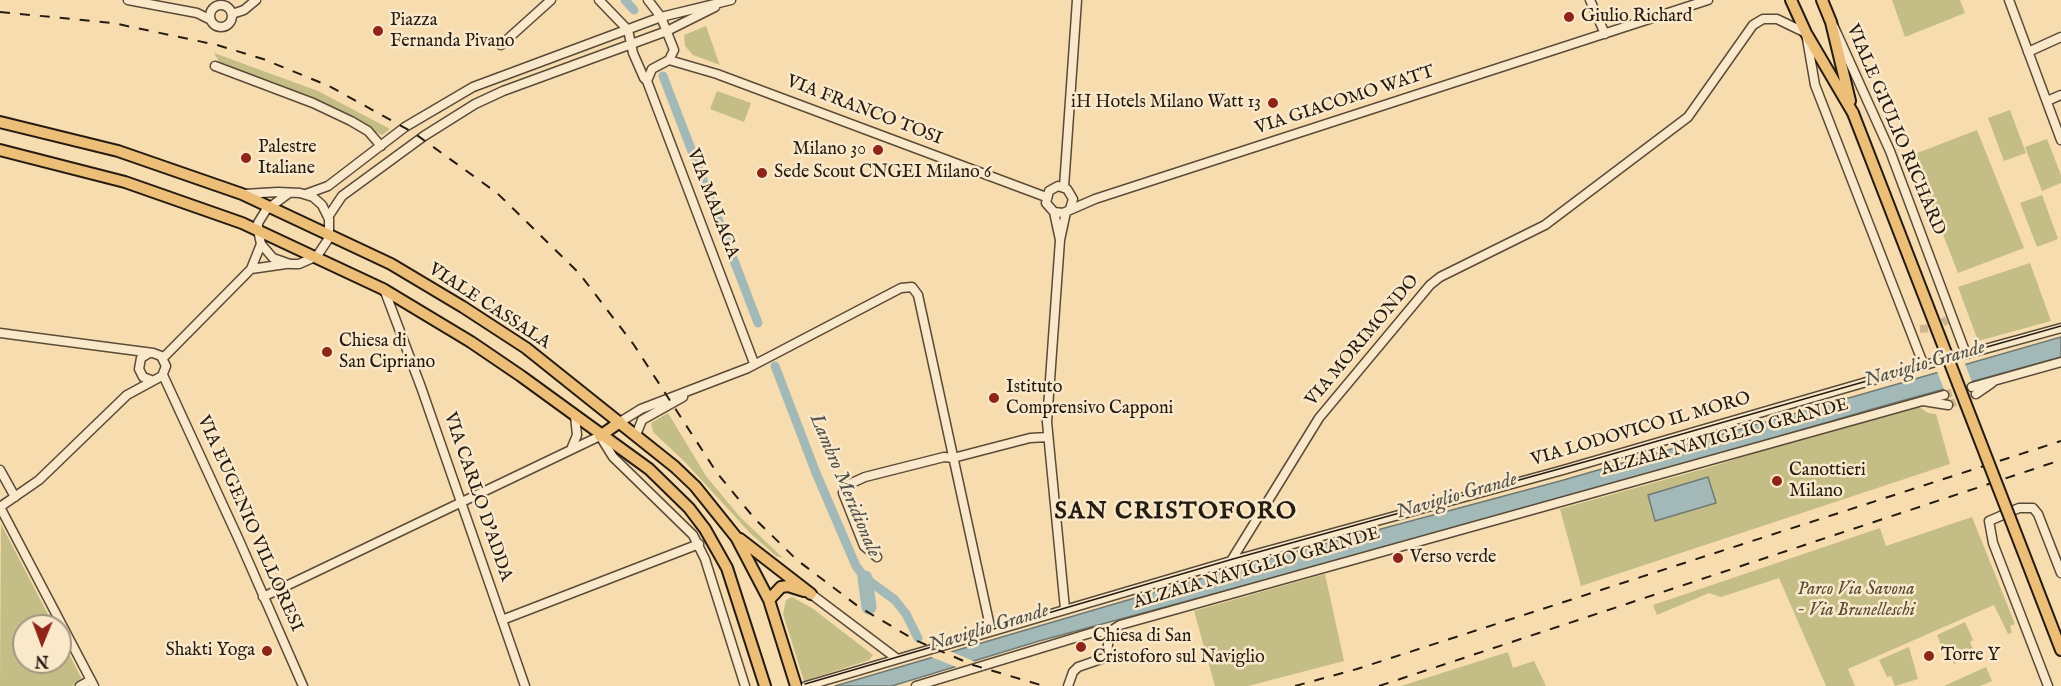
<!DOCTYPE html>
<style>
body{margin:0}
#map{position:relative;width:2061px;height:686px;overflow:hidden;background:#f7dcaf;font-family:"IM FELL English",serif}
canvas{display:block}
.north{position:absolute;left:12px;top:614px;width:60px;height:60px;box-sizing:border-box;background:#fae8cb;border:2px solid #a49681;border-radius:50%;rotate:181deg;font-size:16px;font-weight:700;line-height:24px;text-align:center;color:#241b11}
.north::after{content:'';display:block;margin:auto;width:21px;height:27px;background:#8f2418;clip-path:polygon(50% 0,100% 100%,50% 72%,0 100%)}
</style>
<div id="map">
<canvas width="2061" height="686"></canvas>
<div class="north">N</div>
</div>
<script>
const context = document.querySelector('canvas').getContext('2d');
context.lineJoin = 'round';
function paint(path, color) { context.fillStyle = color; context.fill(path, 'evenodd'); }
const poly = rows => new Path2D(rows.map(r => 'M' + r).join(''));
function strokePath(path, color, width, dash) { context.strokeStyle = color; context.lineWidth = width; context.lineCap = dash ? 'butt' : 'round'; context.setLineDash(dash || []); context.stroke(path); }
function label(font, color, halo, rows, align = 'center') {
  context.font = font + ' "IM FELL English",serif'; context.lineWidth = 5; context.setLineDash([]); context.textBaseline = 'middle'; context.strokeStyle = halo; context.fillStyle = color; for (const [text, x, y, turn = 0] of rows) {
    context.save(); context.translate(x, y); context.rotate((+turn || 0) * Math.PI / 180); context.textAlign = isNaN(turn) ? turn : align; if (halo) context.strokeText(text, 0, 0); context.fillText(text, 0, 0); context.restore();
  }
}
paint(poly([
 [1892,0,1960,0,1965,13,1905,37],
 [706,26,719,63,720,65,693,55,685,46,684,35],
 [214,53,318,91,390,129,382,135,311,99,220,63],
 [717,91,751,103,744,122,710,109],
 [2010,110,2026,153,2004,161,1988,118],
 [1977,130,2024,248,1958,273,1912,155],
 [2047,139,2061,175,2061,183,2042,191,2025,147],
 [2042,195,2058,239,2037,247,2020,203],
 [2030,263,2051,321,1978,341,1958,287],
 [1913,403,1928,413,1936,414,1950,464,1581,586,1560,509,1714,466],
 [668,413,706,476,740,517,783,558,776,556,750,533,685,462,653,432,651,423],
 [1972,517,2015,624,2010,626,2012,633,2008,634,1994,605,1848,669,1855,686,1826,686,1779,578,1721,597,1709,593,1657,615,1653,605,1880,528,1886,546],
 [1,524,54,626,24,626,24,662,60,662,60,637,83,681,72,686,0,686],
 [1325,574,1344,661,1248,686,1215,686,1194,611],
 [792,597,812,608,873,655,869,660,804,681,783,614,786,600],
 [1965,622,1973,640,1970,642,1975,654,1954,664,1948,651,1944,652,1937,635],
 [1909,647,1918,679,1895,686,1891,676,1887,677,1879,660],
 [1508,652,1513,668,1534,661,1546,686,1401,686],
 [1986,667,1992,681,1980,686,1944,686]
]), '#c4be86');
const water = poly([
 [2061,337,2061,357,1883,406,1562,500,1039,641,892,686,835,686,1254,563,1560,481,2061,337],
 [1708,477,1716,503,1655,521,1648,495,1708,477]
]);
paint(water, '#a2b9b7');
strokePath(water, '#707a75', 1.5);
paint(poly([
 [1964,361,1973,385,1945,392,1936,369],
 [945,649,978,663,959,668,926,655]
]), '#f7dcaf');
strokePath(poly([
 [625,0,634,10],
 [663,76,758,323],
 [775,366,816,473,856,566,865,578,895,600,906,614,918,638]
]), '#a2b9b7', 9);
strokePath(poly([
 [865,578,869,607]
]), '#a2b9b7', 15);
strokePath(poly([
 [1920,329,1933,328,1947,320],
 [1932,363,1961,356],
 [1944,395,1972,387],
 [1948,405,1976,394]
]), '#cdb58f', 8, [8, 4]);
const minor = poly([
 [128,0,197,13,209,19],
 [599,0,628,30,633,53,644,78,647,81,754,363],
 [1590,0,1605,34],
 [2009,0,2061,140],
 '210 16a11 11 0 1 1 22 0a11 11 0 1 1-22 0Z',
 [232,14,244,10,256,0],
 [1834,27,1890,151,1966,354],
 [501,45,551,0],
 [2028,52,2061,37],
 [669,60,717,74,1046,197],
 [215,66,313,103,351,121,368,131,381,146],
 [647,81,652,69,669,60,674,50,661,17,648,0],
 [2047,101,2061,95],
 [1064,187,1077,0],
 [244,194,278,192,300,193,313,197,322,205,329,219,329,238,317,256,299,264,290,264,273,258,261,244,258,230,258,223,266,210,289,193],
 [306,194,328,186,405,127,473,87,661,17,731,0],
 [1054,212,1063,213,1095,199,1708,0],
 [328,217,342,196,424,136,475,104,503,91,667,31,715,7],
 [1060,240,1054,212,1046,203,1049,191,1058,186,1067,189,1073,199,1070,209],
 [251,269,286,264],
 [384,289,421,387,525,686],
 [0,333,153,353,161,356,166,366,162,376,127,395,39,480,0,507],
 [149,353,141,358,139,369,143,377,151,380],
 [1963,355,2061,328],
 [163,358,251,269,261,244],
 [163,375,239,540,303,686],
 [1972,387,2061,362],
 [1976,394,1992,383],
 [1923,401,1948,405],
 [620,422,641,409,748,368,901,288,912,287,918,295,991,631],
 [636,435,642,420,683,397],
 [572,447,577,435,575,416],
 [0,470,15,497],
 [0,507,94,686],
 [877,557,864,546,843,493,845,486,865,477,944,457,953,458,1030,438,1048,437],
 [1231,561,1319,418,1430,285,1440,277,1545,225,1688,117,1753,25,1763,19,1777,19,1806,33,1815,85,1924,366],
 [811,594,896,658],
 [263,597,600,436,613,457,693,535,705,559,745,686],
 [1065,609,1047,422,1060,240,1066,212],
 [502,620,699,544],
 [80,686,91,680],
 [806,686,1231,561,1563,470,1932,363],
 [916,686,1094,632,1109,632,1120,625,1944,395],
 [1068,686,1073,672,1078,667,1107,657,1109,632],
 [2048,686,1993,543,1989,521,2019,508,2033,508,2038,514,2061,573]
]);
const major = poly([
 [1791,0,1806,33,1853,113],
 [1822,0,1831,22,1850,101],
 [0,122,118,151,242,194,391,264,463,307,526,348,675,467,695,486,736,537,769,600,796,686],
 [0,150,125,182,242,223,383,289,471,342,521,376,649,469,689,508,705,529,727,568,765,686],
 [600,436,620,422],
 [740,539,811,594],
 [2034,580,2061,650],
 [769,600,781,587,788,586,804,591]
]);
strokePath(minor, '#594b38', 11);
strokePath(major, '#241b11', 14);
strokePath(minor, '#fae8cb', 8);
strokePath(major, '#ecbe78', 10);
strokePath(poly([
 [1962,354,2061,326],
 [805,684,1233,559,1595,459,1933,362]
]), '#241b11', 1.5);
strokePath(poly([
 [0,12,113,23,217,45,263,59,329,86,414,133,497,193,579,273,634,345,717,473,755,519,797,560,859,607,915,640,973,665,1044,686],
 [1295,686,1357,669,2061,441],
 [1379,686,2061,460]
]), '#241b11', 2, [10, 10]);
const majorBridge = poly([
 [1853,113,2034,580]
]);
strokePath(majorBridge, '#241b11', 14, []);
strokePath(majorBridge, '#ecbe78', 10);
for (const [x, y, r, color] of [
 [1569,17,6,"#8f2418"],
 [378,31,6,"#8f2418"],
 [1273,103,6,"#8f2418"],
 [878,150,6,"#8f2418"],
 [246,158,6,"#8f2418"],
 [762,173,6,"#8f2418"],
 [327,352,6,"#8f2418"],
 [994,398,6,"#8f2418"],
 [1777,481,6,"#8f2418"],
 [1398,558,6,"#8f2418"],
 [1081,647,6,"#8f2418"],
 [267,651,6,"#8f2418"],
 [1929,656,6,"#8f2418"]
]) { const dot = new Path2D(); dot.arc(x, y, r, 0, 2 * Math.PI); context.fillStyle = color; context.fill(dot); strokePath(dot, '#fae8cb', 2); }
label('18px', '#241b11', '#fae8cb', [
 ["Giulio Richard",1581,17],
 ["Piazza",390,21],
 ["Fernanda Pivano",390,42],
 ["iH Hotels Milano Watt 13",1261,103,"right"],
 ["Palestre",258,148],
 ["Italiane",258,169],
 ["Milano 30",866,150,"right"],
 ["Sede Scout CNGEI Milano 6",774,173],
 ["Chiesa di",339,342],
 ["San Cipriano",339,363],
 ["Istituto",1006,388],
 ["Comprensivo Capponi",1006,409],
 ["Canottieri",1789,471],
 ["Milano",1789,492],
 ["Verso verde",1410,558],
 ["Chiesa di San",1093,637],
 ["Cristoforo sul Naviglio",1093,658],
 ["Shakti Yoga",255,651,"right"],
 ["Torre Y",1941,656]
], 'left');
label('18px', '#241b11', '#fae8cb', [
 ["VIA GIACOMO WATT",1345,101,-18],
 ["VIA FRANCO TOSI",864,111,21],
 ["VIALE GIULIO RICHARD",1895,130,67],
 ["VIA MALAGA",712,204,69],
 ["VIALE CASSALA",489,307,33],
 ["VIA MORIMONDO",1363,341,-50],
 ["VIA LODOVICO IL MORO",1641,430,-16],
 ["ALZAIA NAVIGLIO GRANDE",1725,438,-15],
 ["VIA CARLO D'ADDA",477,497,71],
 ["VIA EUGENIO VILLORESI",249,524,66],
 ["ALZAIA NAVIGLIO GRANDE",1257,569,-16]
]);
label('italic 18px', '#544c34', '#fae8cb', [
 ["Parco Via Savona",1856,590],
 ["- Via Brunelleschi",1856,611]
]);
label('italic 20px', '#50524b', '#fae8cb', [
 ["Naviglio Grande",1925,365,-16],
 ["Lambro Meridionale",844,486,67],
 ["Naviglio Grande",1457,497,-16],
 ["Naviglio Grande",989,629,-17]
]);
context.letterSpacing = '1.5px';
label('bold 24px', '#241b11', '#fae8cb', [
 ["SAN CRISTOFORO",1176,513]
]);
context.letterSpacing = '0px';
</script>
